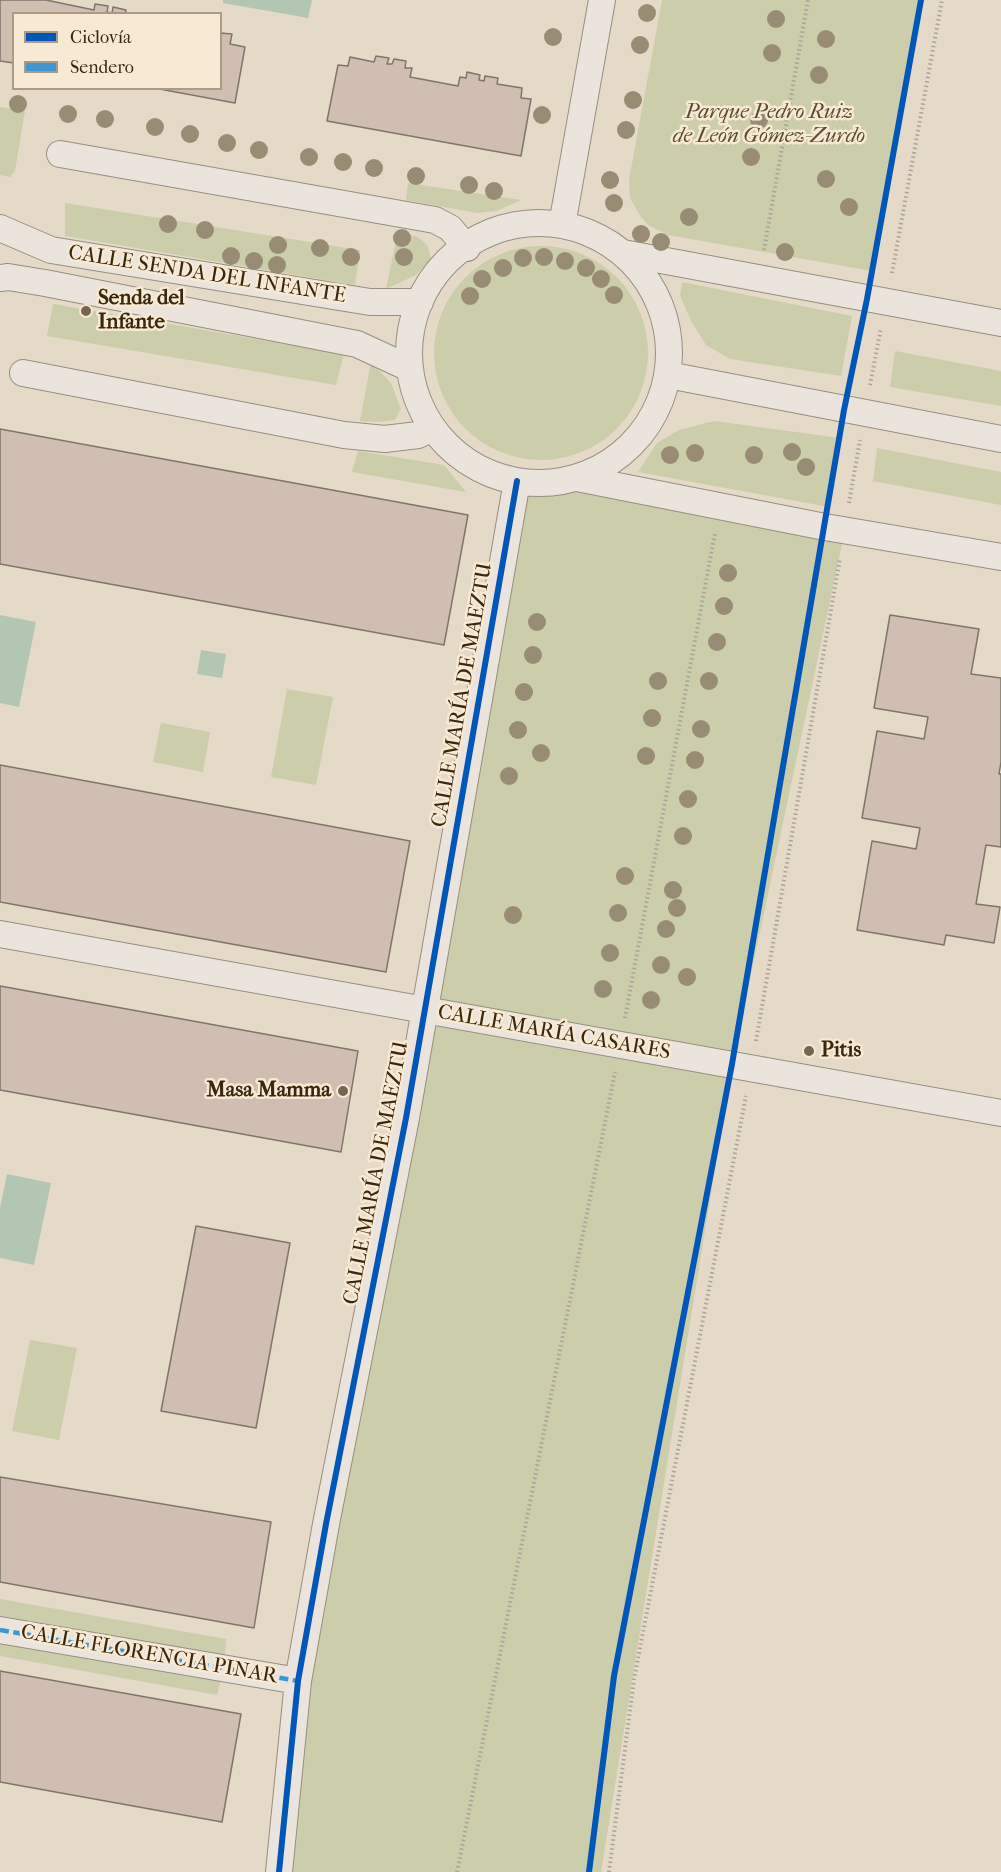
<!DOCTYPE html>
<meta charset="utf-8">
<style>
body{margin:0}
#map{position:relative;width:1001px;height:1872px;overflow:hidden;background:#e5dac8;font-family:"IM FELL French Canon",serif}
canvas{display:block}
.legend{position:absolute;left:12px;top:12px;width:210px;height:78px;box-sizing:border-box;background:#f7e9d3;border:2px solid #ab9b85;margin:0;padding:8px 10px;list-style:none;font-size:18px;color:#39270f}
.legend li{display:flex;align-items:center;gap:12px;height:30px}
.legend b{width:30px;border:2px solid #ab9b85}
</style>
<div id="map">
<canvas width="1001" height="1872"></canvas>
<ul class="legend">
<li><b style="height:8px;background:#0057b8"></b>Ciclovía</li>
<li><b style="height:8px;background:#3e96d2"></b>Sendero</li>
</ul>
</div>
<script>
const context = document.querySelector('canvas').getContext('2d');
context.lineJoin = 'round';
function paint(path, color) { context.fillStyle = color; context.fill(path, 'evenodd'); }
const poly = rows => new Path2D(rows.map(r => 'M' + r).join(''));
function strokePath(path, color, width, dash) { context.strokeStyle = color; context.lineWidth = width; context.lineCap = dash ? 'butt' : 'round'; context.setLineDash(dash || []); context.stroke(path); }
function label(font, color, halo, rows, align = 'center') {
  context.font = font + ' "IM FELL French Canon",serif'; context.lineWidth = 5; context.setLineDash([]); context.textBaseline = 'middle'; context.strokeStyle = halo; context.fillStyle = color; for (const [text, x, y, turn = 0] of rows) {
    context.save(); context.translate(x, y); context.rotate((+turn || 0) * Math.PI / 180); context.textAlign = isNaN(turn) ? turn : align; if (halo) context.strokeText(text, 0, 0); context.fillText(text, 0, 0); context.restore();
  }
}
paint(poly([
 [662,0,921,0,872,271,668,235,648,225,641,217,630,198,629,180],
 [0,107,25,111,15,171,10,177,0,175],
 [408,183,521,200,497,211,477,213,406,200],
 [65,203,360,250,355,285,65,236],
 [398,232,418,237,428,246,431,259,416,275,386,289],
 '434 353a107 107 0 1 1 214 0a107 107 0 1 1-214 0Z',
 [682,282,852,316,841,376,730,359,706,345,691,321,680,296],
 [53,304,344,354,336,385,47,336],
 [895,351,1001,371,1001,406,890,387],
 [371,362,391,383,401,409,395,420,378,422,360,421],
 [714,421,840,438,829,507,638,472,657,443,679,430],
 [877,448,1001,472,1001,505,873,481],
 [358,451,444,465,466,492,352,472],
 [577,478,845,530,732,1064,601,1872,279,1872,298,1681,517,481,547,483],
 [287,689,333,697,316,785,271,777],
 [161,723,210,732,203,772,153,762],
 [30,1340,77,1348,59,1440,12,1431],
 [0,1599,226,1639,225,1656,0,1616],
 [0,1641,221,1680,217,1695,0,1656]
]), '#cccdaa');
paint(poly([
 [223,0,312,0,308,18,223,3],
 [0,615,36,622,19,707,0,703],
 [201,650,226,654,222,678,197,674],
 [7,1174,51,1183,34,1265,0,1258,0,1208]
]), '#b2c6b3');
const building = poly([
 [0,0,46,0,94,10,95,4,108,6,107,12,112,13,113,7,126,10,125,14,14,14,14,63,0,61,0,0],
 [220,33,232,34,230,44,245,47,235,103,154,88,220,88,220,33],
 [376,56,389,58,387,64,392,64,394,59,406,61,405,68,412,68,410,77,458,86,460,77,466,78,467,72,480,75,479,80,484,81,485,76,498,78,497,84,522,88,521,98,531,99,521,156,327,121,338,65,348,66,350,57,374,62,376,56],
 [0,429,468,515,444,645,0,564,0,429],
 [890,615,979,629,971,674,1001,678,1001,762,999,774,1001,774,1001,847,986,845,976,904,1000,907,994,943,946,935,944,945,857,930,872,841,916,849,920,828,862,818,877,731,924,739,928,717,874,708,890,615],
 [0,765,410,841,386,972,0,902,0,765],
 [0,986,358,1051,341,1152,0,1090,0,986],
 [196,1226,290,1243,256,1428,161,1411,196,1226],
 [0,1477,271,1522,254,1628,0,1582,0,1477],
 [0,1671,241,1714,222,1822,0,1782,0,1671]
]);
paint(building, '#cfbeb1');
strokePath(building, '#7f766a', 1.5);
const street = poly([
 [60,154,435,220,450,228,467,248],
 '409 353a130 130 0 1 1 260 0a130 130 0 1 1-260 0Z',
 [562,225,602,0],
 [0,228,51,250,370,302,420,302],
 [623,253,1001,323],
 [0,278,8,277,45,283,357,344,409,368],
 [23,373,344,435,385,439,418,435,432,428],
 [668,375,1001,439],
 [577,478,825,527,1001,557],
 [0,934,1001,1113],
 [0,1630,298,1681],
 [279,1872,298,1681,326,1524,406,1118,517,481]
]);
strokePath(street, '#978f82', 28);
strokePath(poly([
 [764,250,808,0],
 [892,273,942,0],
 [870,385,881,328],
 [849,503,860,440],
 [625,1018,715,533],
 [756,1041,840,558],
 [457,1872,615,1072],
 [609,1872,634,1679,746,1096]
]), '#aaa399', 4, [1.5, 3]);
strokePath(street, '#eae4dc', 26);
strokePath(poly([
 [0,1630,298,1681]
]), '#3e96d2', 4.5, [9, 4.5]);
strokePath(poly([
 [279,1872,298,1681,326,1524,406,1118,517,481],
 [589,1872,614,1676,732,1064,844,410,867,299,921,0]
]), '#0057b8', 6);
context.fillStyle = '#988d74';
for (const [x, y] of [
 [647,13],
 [776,19],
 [553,37],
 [826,39],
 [640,45],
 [772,53],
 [819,75],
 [633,100],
 [18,104],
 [68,114],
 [542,115],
 [105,119],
 [759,120],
 [155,127],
 [626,130],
 [190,134],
 [227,143],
 [259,150],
 [309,157],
 [751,157],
 [343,162],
 [374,168],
 [416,176],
 [826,179],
 [610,180],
 [469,185],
 [494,191],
 [614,203],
 [849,207],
 [689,217],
 [168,224],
 [205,230],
 [641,234],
 [402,238],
 [661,242],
 [278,245],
 [320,248],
 [785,252],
 [231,256],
 [351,257],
 [404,257],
 [544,257],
 [523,258],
 [254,261],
 [565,261],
 [277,265],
 [503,268],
 [586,268],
 [482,279],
 [601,279],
 [614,295],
 [470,296],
 [792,452],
 [695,453],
 [670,455],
 [754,455],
 [806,467],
 [728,573],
 [724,606],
 [537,622],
 [717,642],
 [533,655],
 [658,681],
 [709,681],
 [524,692],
 [652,718],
 [701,729],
 [518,730],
 [541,753],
 [646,756],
 [695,760],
 [509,776],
 [688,799],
 [683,836],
 [625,876],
 [673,890],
 [677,908],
 [618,913],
 [513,915],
 [666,929],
 [610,953],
 [661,965],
 [687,977],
 [603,989],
 [651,1000]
]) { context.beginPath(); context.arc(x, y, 9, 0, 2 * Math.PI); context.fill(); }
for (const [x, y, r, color] of [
 [86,311,6,"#756650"],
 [809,1051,6,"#756650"],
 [343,1091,6,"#756650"]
]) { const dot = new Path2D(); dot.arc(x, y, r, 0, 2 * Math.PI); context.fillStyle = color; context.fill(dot); strokePath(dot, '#f7e9d3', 2); }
label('italic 21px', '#594e30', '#f7e9d3', [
 ["Parque Pedro Ruiz",769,113],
 ["de León Gómez-Zurdo",769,137]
]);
label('21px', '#39270f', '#f7e9d3', [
 ["CALLE SENDA DEL INFANTE",207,275,9],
 ["CALLE MARÍA DE MAEZTU",463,695,-80],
 ["CALLE MARÍA CASARES",554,1033,10],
 ["CALLE MARÍA DE MAEZTU",377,1173,-79],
 ["CALLE FLORENCIA PINAR",149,1655,10]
]);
label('bold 21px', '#39270f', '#f7e9d3', [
 ["Senda del",98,299],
 ["Infante",98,323],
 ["Pitis",821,1051],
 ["Masa Mamma",331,1091,"right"]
], 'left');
</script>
